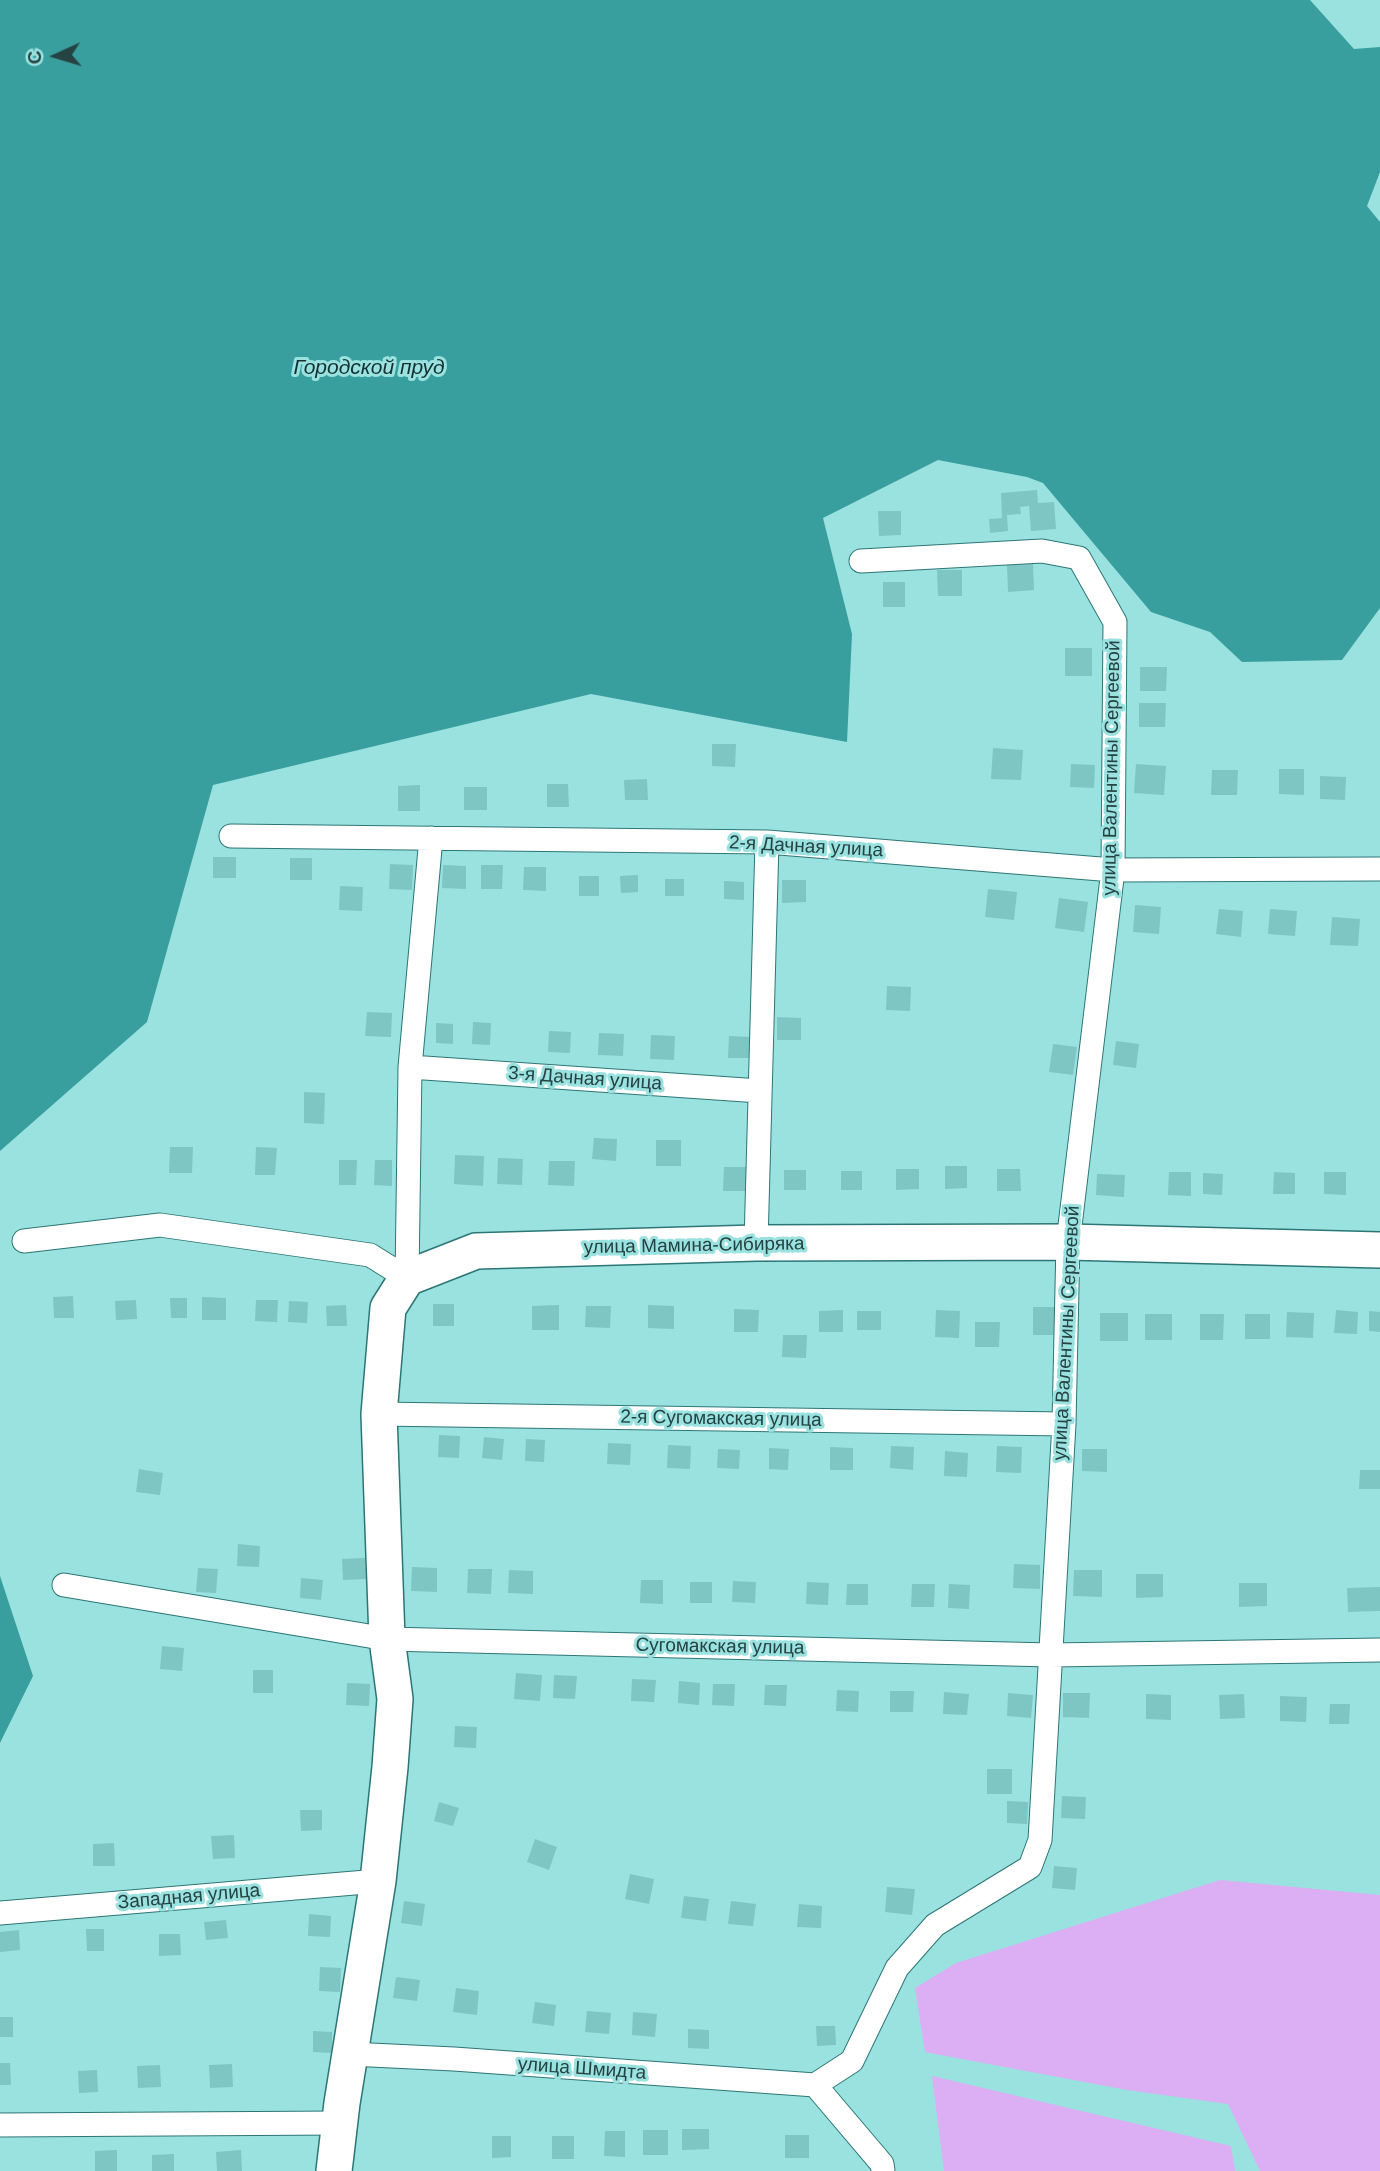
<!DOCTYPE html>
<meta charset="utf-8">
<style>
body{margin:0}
#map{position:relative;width:1380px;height:2171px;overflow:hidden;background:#9ae2e0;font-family:Arial,sans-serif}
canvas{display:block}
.north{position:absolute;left:21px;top:21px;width:70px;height:70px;-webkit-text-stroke:5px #9ae2e0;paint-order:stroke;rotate:266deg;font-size:19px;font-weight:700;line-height:28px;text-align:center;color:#254342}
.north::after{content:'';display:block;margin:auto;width:24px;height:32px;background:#254342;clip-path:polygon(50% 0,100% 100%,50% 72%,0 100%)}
</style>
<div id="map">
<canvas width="1380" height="2171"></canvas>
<div class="north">С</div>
</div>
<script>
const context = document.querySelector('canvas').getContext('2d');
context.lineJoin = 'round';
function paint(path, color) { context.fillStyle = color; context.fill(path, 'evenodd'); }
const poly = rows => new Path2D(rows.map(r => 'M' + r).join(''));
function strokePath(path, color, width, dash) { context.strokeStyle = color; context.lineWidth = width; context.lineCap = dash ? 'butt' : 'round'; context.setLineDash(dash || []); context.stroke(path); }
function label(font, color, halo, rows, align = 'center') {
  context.font = font + ' Arial,sans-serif'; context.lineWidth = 6; context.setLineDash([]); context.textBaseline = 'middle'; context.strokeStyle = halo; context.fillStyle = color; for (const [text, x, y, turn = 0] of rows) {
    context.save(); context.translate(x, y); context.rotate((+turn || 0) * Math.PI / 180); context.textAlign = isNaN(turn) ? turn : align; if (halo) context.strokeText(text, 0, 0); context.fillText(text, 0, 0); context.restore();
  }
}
paint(poly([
 [1220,1880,1380,1895,1380,2171,1260,2171,1228,2104,1127,2090,925,2052,915,1988,956,1963],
 [932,2076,1231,2146,1235,2171,944,2171]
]), '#dcaef3');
paint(poly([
 [0,0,1310,0,1354,49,1380,47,1380,172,1367,206,1380,222,1380,608,1342,660,1242,662,1210,632,1151,612,1043,483,1027,477,938,460,823,518,852,634,847,742,591,694,213,785,147,1022,0,1151],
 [0,1576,33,1676,0,1743]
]), '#389f9e');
paint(poly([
 [1037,490,1038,503,1054,502,1056,529,1031,531,1029,506,1020,507,1021,514,1007,515,1008,531,990,533,989,519,1002,518,1001,493],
 [878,511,901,511,901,535,879,536],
 [1033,564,1034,590,1008,592,1007,565],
 [937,570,962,570,962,596,938,596],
 [883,582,905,582,905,607,883,607],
 [1065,648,1092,648,1092,676,1065,676],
 [1140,667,1167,667,1166,691,1140,691],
 [1139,703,1166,703,1165,727,1139,727],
 [712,744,736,744,735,767,712,766],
 [993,748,1023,750,1021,780,991,779],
 [1071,764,1095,765,1094,788,1070,787],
 [1136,764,1166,766,1164,795,1134,793],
 [1279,769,1304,769,1304,795,1279,794],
 [1212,770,1238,770,1237,795,1211,795],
 [1320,776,1346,777,1345,800,1320,799],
 [647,779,648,800,625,800,624,780],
 [547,784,568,784,569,807,547,807],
 [420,785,420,811,398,811,398,786],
 [464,787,487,787,487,810,464,810],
 [213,857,236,857,236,878,213,878],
 [290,858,312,858,312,880,290,880],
 [390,864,413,865,412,890,389,889],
 [443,865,466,866,466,889,442,888],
 [481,865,503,865,502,889,481,889],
 [524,867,546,867,546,891,523,890],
 [638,875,638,892,621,893,620,876],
 [579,876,599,876,599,896,579,896],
 [665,879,684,879,684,896,665,896],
 [782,880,806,880,806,902,782,903],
 [724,881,744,882,744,900,724,899],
 [340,886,363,887,362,911,339,910],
 [988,889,1017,892,1014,920,985,917],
 [1059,898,1088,902,1084,932,1055,928],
 [1135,905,1161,907,1159,934,1133,932],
 [1219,909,1243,911,1241,937,1216,934],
 [1270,909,1297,911,1295,936,1268,934],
 [1332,917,1360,919,1358,946,1330,945],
 [887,986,911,987,910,1011,886,1010],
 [367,1012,392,1013,391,1037,365,1036],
 [777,1017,801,1018,801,1040,777,1040],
 [473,1022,491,1023,490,1045,472,1044],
 [436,1023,453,1024,453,1044,436,1043],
 [549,1031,571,1032,570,1053,548,1052],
 [599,1033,624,1034,623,1056,598,1055],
 [651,1035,675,1036,674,1060,650,1059],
 [729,1036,751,1037,750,1058,728,1058],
 [1116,1041,1139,1044,1136,1068,1113,1065],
 [1053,1044,1077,1047,1073,1075,1049,1072],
 [304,1092,325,1093,324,1124,304,1123],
 [594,1138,617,1139,616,1161,592,1159],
 [656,1140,681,1140,681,1166,656,1166],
 [170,1147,193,1147,192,1173,169,1173],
 [256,1147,277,1148,275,1175,255,1175],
 [455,1155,484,1156,483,1186,454,1184],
 [498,1158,523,1159,522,1185,497,1184],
 [339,1160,357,1160,356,1185,339,1185],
 [375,1160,392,1160,392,1186,374,1185],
 [549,1161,575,1161,574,1186,548,1185],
 [945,1166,967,1166,967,1188,945,1189],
 [724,1167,748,1167,747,1191,723,1191],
 [896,1169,919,1169,919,1189,896,1190],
 [997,1169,1020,1169,1021,1191,997,1191],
 [784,1170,806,1170,806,1190,784,1190],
 [841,1171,862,1171,862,1190,841,1190],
 [1169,1172,1191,1172,1191,1196,1168,1195],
 [1274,1172,1295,1173,1295,1194,1273,1194],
 [1324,1172,1346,1172,1346,1195,1324,1194],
 [1203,1173,1223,1174,1222,1195,1203,1194],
 [1097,1174,1125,1175,1124,1197,1096,1195],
 [73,1296,74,1318,54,1318,53,1297],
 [202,1297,226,1298,226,1320,202,1320],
 [170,1298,187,1298,187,1318,171,1318],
 [136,1300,137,1319,116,1320,115,1301],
 [256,1300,278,1300,277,1322,255,1321],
 [289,1301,308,1302,307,1323,288,1322],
 [433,1304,454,1304,454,1326,433,1326],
 [346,1305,347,1326,327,1326,326,1306],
 [559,1305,559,1330,532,1330,532,1306],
 [648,1305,674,1306,674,1329,648,1328],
 [586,1306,611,1306,610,1328,585,1327],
 [1033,1307,1054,1307,1054,1335,1033,1335],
 [734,1309,759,1310,758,1332,734,1332],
 [843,1310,843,1332,819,1332,819,1311],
 [936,1310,960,1311,959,1338,935,1337],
 [1336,1310,1358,1312,1357,1334,1334,1333],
 [857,1311,881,1311,881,1330,857,1330],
 [1369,1311,1380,1312,1380,1332,1369,1331],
 [1287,1312,1314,1313,1313,1338,1286,1337],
 [1100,1313,1128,1313,1128,1341,1100,1341],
 [1145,1314,1172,1314,1172,1340,1145,1340],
 [1200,1314,1224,1314,1223,1340,1200,1340],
 [1245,1314,1270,1314,1270,1339,1245,1339],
 [975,1322,1000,1322,999,1347,975,1347],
 [783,1335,807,1335,806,1358,782,1357],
 [439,1435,460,1436,459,1458,438,1457],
 [484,1437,504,1439,502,1460,482,1458],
 [526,1439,545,1440,544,1462,525,1461],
 [608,1443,631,1444,630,1465,607,1464],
 [668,1445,691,1446,690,1469,667,1468],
 [891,1446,914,1447,913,1470,890,1468],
 [997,1446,1022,1447,1021,1473,996,1472],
 [830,1447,853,1448,853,1470,830,1470],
 [769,1448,789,1449,788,1470,769,1469],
 [718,1449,740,1450,739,1469,717,1468],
 [1082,1449,1107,1449,1107,1472,1082,1471],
 [945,1451,968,1453,967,1477,944,1476],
 [139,1469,163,1473,160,1495,136,1492],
 [1360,1470,1380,1470,1380,1489,1359,1489],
 [238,1544,260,1546,259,1567,237,1566],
 [365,1558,366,1579,343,1580,342,1559],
 [1014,1564,1040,1565,1040,1589,1013,1588],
 [412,1567,437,1568,437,1592,411,1591],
 [198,1568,218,1569,216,1593,196,1592],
 [468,1569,492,1569,491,1594,467,1593],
 [509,1570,533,1571,533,1594,508,1593],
 [1074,1570,1102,1570,1102,1597,1073,1596],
 [1136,1574,1163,1574,1163,1597,1136,1598],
 [301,1578,323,1580,321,1600,300,1598],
 [641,1580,663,1580,663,1604,640,1603],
 [733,1581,756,1582,755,1603,732,1602],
 [690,1582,712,1582,712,1603,690,1603],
 [807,1582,829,1583,828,1605,806,1604],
 [1239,1583,1267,1583,1267,1606,1239,1607],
 [847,1584,868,1584,868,1605,846,1605],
 [912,1584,935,1584,934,1607,911,1607],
 [949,1584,970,1585,969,1609,948,1608],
 [1380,1587,1380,1611,1348,1612,1347,1588],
 [162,1646,184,1648,182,1671,160,1669],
 [253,1670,273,1670,273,1693,253,1693],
 [516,1673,542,1675,540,1701,514,1699],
 [554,1675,577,1676,575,1699,553,1698],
 [632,1679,656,1680,654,1702,631,1701],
 [679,1681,700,1683,699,1705,678,1703],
 [347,1683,370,1684,369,1706,346,1705],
 [713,1684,735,1684,734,1706,712,1705],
 [765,1685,787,1685,786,1706,764,1705],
 [837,1690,859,1691,858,1712,836,1711],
 [890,1691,914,1691,913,1712,890,1712],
 [944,1692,969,1694,967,1715,943,1714],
 [1008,1693,1033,1695,1031,1718,1007,1716],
 [1063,1693,1090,1693,1089,1718,1063,1717],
 [1146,1694,1171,1695,1171,1720,1146,1719],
 [1244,1694,1245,1718,1220,1719,1219,1695],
 [1280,1696,1307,1697,1306,1722,1280,1721],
 [1330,1704,1350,1704,1349,1724,1329,1724],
 [455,1726,477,1727,476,1748,454,1747],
 [987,1769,1012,1769,1012,1794,987,1794],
 [1062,1796,1086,1797,1085,1819,1061,1818],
 [1007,1801,1028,1802,1027,1824,1007,1823],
 [439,1802,459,1808,453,1826,434,1821],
 [300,1810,322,1810,322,1830,301,1831],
 [234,1835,235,1858,213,1859,211,1836],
 [535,1839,557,1847,549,1870,527,1862],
 [114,1843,115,1866,93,1866,93,1844],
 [1054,1866,1077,1868,1075,1890,1052,1888],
 [630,1874,654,1879,649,1904,625,1899],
 [887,1887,915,1889,912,1915,885,1912],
 [684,1896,709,1899,706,1921,681,1918],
 [404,1901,425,1904,422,1926,401,1923],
 [731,1901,756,1904,753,1926,728,1924],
 [799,1904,822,1906,821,1928,797,1927],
 [309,1914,331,1916,330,1937,308,1936],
 [226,1920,228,1938,206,1940,204,1922],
 [86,1929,104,1929,104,1951,87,1951],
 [19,1930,20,1950,0,1952,0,1932],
 [159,1934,180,1934,181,1955,159,1956],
 [320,1967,341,1968,340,1992,319,1991],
 [396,1977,420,1980,417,2001,393,1998],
 [456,1988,479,1991,477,2015,453,2012],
 [535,2002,556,2005,554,2026,532,2023],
 [587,2011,611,2013,609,2034,585,2032],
 [633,2012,657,2014,655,2037,632,2035],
 [0,2017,13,2017,13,2037,0,2037],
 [816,2026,835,2026,836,2045,817,2046],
 [688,2029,709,2030,709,2049,688,2048],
 [313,2031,332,2032,332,2053,313,2052],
 [0,2063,10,2063,11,2085,0,2085],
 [232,2064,233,2087,210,2088,209,2065],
 [160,2065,161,2087,138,2088,137,2066],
 [97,2070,98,2092,79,2093,78,2071],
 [682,2129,709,2129,709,2149,682,2150],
 [643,2130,668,2130,668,2155,643,2155],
 [605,2131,625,2131,625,2157,604,2156],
 [785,2135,809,2135,809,2158,785,2158],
 [492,2136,511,2136,511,2157,492,2158],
 [552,2136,574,2136,574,2159,552,2159],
 [117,2150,117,2171,95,2171,95,2151],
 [241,2150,242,2171,217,2171,216,2152],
 [174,2154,174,2171,152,2171,152,2155]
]), '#7ec6c4');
const street = poly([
 [861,561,1042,551,1079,558,1115,622,1113,870,1068,1242,1064,1424,1040,1840,1030,1867,935,1925,897,1968,852,2061,815,2085,882,2164,883,2171],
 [231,836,767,842,1113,870,1380,869],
 [410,1067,760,1091],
 [24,1241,160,1225,370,1255,407,1278],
 [756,1243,767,842],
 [407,1278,410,1067,431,838],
 [379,1414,1064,1424],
 [64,1585,387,1639,1051,1655,1380,1650],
 [0,1913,378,1881],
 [350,2054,454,2059,815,2085],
 [0,2125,340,2123]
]);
const primary = poly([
 [334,2171,342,2103,378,1881,390,1767,395,1699,387,1639,379,1414,388,1308,407,1278,476,1251,756,1243,1068,1242,1380,1250]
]);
strokePath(street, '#2c7675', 25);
strokePath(primary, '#2c7675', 38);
strokePath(street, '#fff', 23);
strokePath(primary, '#fff', 35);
label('19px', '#254342', '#9ae2e0', [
 ["улица Валентины Сергеевой",1112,768,-89],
 ["2-я Дачная улица",806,847,3],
 ["3-я Дачная улица",585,1079,4],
 ["улица Мамина-Сибиряка",694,1246,-1],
 ["улица Валентины Сергеевой",1067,1333,-87],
 ["2-я Сугомакская улица",721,1419,1],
 ["Сугомакская улица",720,1647,1],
 ["Западная улица",189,1897,-5],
 ["улица Шмидта",582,2069,4]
]);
label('italic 21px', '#123131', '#9ae2e0', [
 ["Городской пруд",369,368]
]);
</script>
